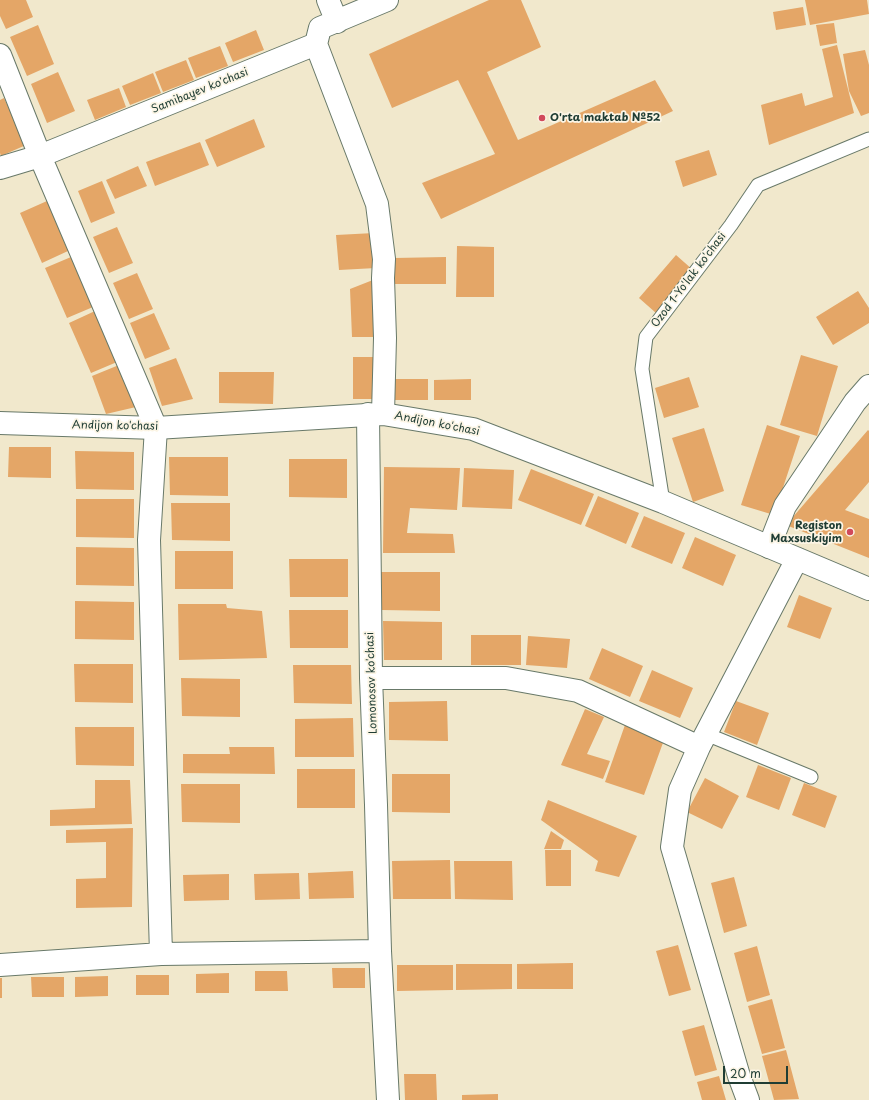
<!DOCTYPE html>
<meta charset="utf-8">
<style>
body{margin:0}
#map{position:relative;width:869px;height:1100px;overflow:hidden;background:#f1e8cc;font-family:"Playpen Sans",sans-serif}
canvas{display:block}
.scale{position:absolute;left:723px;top:1066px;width:65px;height:18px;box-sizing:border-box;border:2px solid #1f3d34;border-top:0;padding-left:5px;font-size:12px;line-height:14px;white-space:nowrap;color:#1f3d34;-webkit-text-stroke:3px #fcf5e5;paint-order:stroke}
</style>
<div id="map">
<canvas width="869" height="1100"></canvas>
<div class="scale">20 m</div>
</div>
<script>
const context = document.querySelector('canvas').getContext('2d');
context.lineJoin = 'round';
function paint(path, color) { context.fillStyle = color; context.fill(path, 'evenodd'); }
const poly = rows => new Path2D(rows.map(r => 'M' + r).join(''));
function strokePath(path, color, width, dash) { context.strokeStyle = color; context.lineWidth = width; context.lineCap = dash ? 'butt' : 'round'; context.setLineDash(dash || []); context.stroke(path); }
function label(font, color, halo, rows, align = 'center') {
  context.font = font + ' "Playpen Sans",sans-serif'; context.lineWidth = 3.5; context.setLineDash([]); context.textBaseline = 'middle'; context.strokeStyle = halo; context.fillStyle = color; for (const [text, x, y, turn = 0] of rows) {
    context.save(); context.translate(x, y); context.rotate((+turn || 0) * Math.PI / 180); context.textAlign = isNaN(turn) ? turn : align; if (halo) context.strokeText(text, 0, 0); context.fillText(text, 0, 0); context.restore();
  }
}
paint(poly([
 [0,0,26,0,33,17,6,29,0,16],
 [489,0,521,0,541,47,487,72,518,140,655,80,673,111,441,219,422,183,495,154,458,80,392,108,369,54],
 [805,0,867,0,869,14,810,25],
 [803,7,806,25,776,30,773,12],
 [834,23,837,43,820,46,816,25],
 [38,25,54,64,27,76,10,37],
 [256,30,264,50,233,62,225,43],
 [837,45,854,113,769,145,761,105,802,93,805,106,833,97,822,49],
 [220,46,228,66,196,78,188,58],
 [865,50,869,65,869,113,861,116,849,91,843,54],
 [186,60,194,80,163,92,155,72],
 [58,72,75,111,47,123,31,84],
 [153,73,161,93,130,105,122,86],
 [119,88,126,107,95,120,87,100],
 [4,98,26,145,1,156,0,153,0,100],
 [254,119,265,147,217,167,205,140],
 [200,142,209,165,155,186,146,162],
 [709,150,717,175,683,187,675,161],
 [138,166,147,186,115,199,106,180],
 [102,181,115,213,91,223,78,191],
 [47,201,68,251,42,263,20,213],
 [117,227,133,263,109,273,93,237],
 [374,233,376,268,339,270,336,235],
 [457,246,494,247,494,297,456,297],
 [676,255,693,270,656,313,639,298],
 [71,257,93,307,67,318,45,268],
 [446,257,446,284,394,284,394,258],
 [137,273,153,309,129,319,113,283],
 [378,278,380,337,352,337,350,289],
 [858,291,869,308,869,323,833,345,816,317],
 [95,311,117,362,91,373,69,323],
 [154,313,170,349,145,359,130,323],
 [801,355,838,366,817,436,780,425],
 [353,357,378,357,378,399,353,399],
 [176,358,193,399,162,406,149,368],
 [119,365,136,407,106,414,92,376],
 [219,372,274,372,273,404,219,403],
 [689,377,699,407,664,418,655,388],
 [391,379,428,379,428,400,391,400],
 [471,379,471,400,434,400,434,380],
 [767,425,800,436,774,515,741,505],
 [704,428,724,491,693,502,672,438],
 [868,430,869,431,869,482,845,510,869,519,869,558,786,525],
 [9,447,51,447,51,478,8,477],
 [75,451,134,452,134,490,76,489],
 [169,457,228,457,228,496,170,495],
 [289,459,347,459,347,498,289,497],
 [384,467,460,468,457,510,410,508,407,533,453,534,455,553,383,553],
 [464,468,514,470,512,509,462,507],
 [531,469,594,494,581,525,518,500],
 [598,496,639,513,626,544,585,526],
 [76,499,134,499,134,538,76,537],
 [171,503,230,503,230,541,172,540],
 [644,516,685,533,672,564,631,547],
 [695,537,736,555,723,586,682,568],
 [76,547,134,548,134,586,76,585],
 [175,551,233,551,233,589,175,589],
 [289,559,348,559,348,597,290,597],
 [381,572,440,572,440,611,382,610],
 [799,595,832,608,820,639,787,627],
 [75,601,134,602,134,640,75,639],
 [178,604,226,604,227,608,262,611,267,658,179,660],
 [289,610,348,610,348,648,290,648],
 [383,621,442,622,442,660,384,660],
 [471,635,521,635,521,665,471,665],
 [528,636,570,639,567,668,526,665],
 [602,648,643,666,630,697,589,679],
 [74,664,133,664,133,703,75,702],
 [293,665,351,665,352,704,294,703],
 [652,670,693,688,680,718,639,701],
 [181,678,240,679,240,717,182,716],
 [447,701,448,741,389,740,389,702],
 [736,701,769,713,757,745,724,732],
 [585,709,604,717,587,754,610,761,603,779,561,765],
 [353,718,354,757,295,757,295,719],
 [626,722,664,740,644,795,605,782],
 [75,727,134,727,134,766,76,765],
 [229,747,274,747,275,774,183,773,183,754,230,754],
 [758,765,791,778,779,810,746,797],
 [297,769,355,769,355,808,297,808],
 [392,774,450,774,450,813,392,812],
 [705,778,739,796,722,829,687,812],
 [95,780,130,780,132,824,50,826,50,810,95,808],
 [804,783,837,796,825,828,792,815],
 [181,784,240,784,240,823,182,822],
 [548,800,637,836,619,877,595,871,598,861,541,820],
 [133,828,132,907,76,908,76,879,106,878,106,842,66,843,66,830],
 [551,831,564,840,561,849,544,849],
 [545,850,571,850,571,886,546,886],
 [450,860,451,899,393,899,392,861],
 [454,861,512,861,513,900,455,899],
 [353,871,354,898,309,899,308,873],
 [299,873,300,899,255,900,254,874],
 [229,874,229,900,184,901,183,875],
 [734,877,747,926,724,933,711,883],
 [678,945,691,990,669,996,656,951],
 [757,946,770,995,747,1002,734,953],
 [573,963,573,989,517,989,517,964],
 [456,964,512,964,512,989,456,990],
 [397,965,453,965,453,990,397,991],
 [332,968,365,968,365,988,333,988],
 [255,971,287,971,288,991,255,991],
 [229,973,229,993,196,993,196,974],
 [136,975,169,975,169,995,136,995],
 [108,976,108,996,75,997,75,977],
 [31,977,64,977,64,997,32,997],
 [0,978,2,978,2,998,0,998],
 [772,999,785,1048,762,1054,748,1006],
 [704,1025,717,1070,695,1076,682,1031],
 [786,1050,799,1099,774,1100,762,1056],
 [404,1074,436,1074,437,1100,405,1100],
 [719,1076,726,1100,702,1100,697,1082],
 [498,1094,498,1100,462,1100,462,1095]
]), '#e4a667');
const service = poly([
 [663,502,642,369,646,337,731,225,758,185,869,139],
 [706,734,811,777]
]);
const minor = poly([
 [328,0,337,22],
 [316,44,377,204,384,259,383,278,385,338,383,414],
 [0,55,40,156,156,428,149,540,161,954],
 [0,168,40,156,316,44,320,28,387,0],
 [368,414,371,678,376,805,380,951],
 [769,547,785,506,855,402,869,386],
 [371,678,506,678,578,691,699,747],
 [0,965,161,954,380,951,388,1100],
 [748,1100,739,1076,672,847,680,790,699,747,797,559]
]);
const tertiary = poly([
 [0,423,156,428,383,414,473,429,663,502,869,589]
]);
strokePath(service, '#687969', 15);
strokePath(minor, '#687969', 24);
strokePath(tertiary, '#687969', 24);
strokePath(service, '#fff', 13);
strokePath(minor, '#fff', 22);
strokePath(tertiary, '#fff', 22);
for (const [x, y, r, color] of [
 [542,118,4,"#d1495b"],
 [850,532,4,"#d1495b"]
]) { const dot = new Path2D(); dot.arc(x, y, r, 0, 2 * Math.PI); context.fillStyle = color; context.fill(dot); strokePath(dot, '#fcf5e5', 1.5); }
label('11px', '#1f3d34', '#fcf5e5', [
 ["Samibayev ko'chasi",200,91,-22],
 ["Ozod 1-Yo'lak ko'chasi",689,280,-53],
 ["Andijon ko'chasi",437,424,11],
 ["Andijon ko'chasi",115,426,1],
 ["Lomonosov ko'chasi",372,683,-92]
]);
label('bold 11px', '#1f3d34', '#fcf5e5', [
 ["O'rta maktab №52",550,118],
 ["Registon",842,526,"right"],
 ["Maxsuskiyim",842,539,"right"]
], 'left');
</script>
